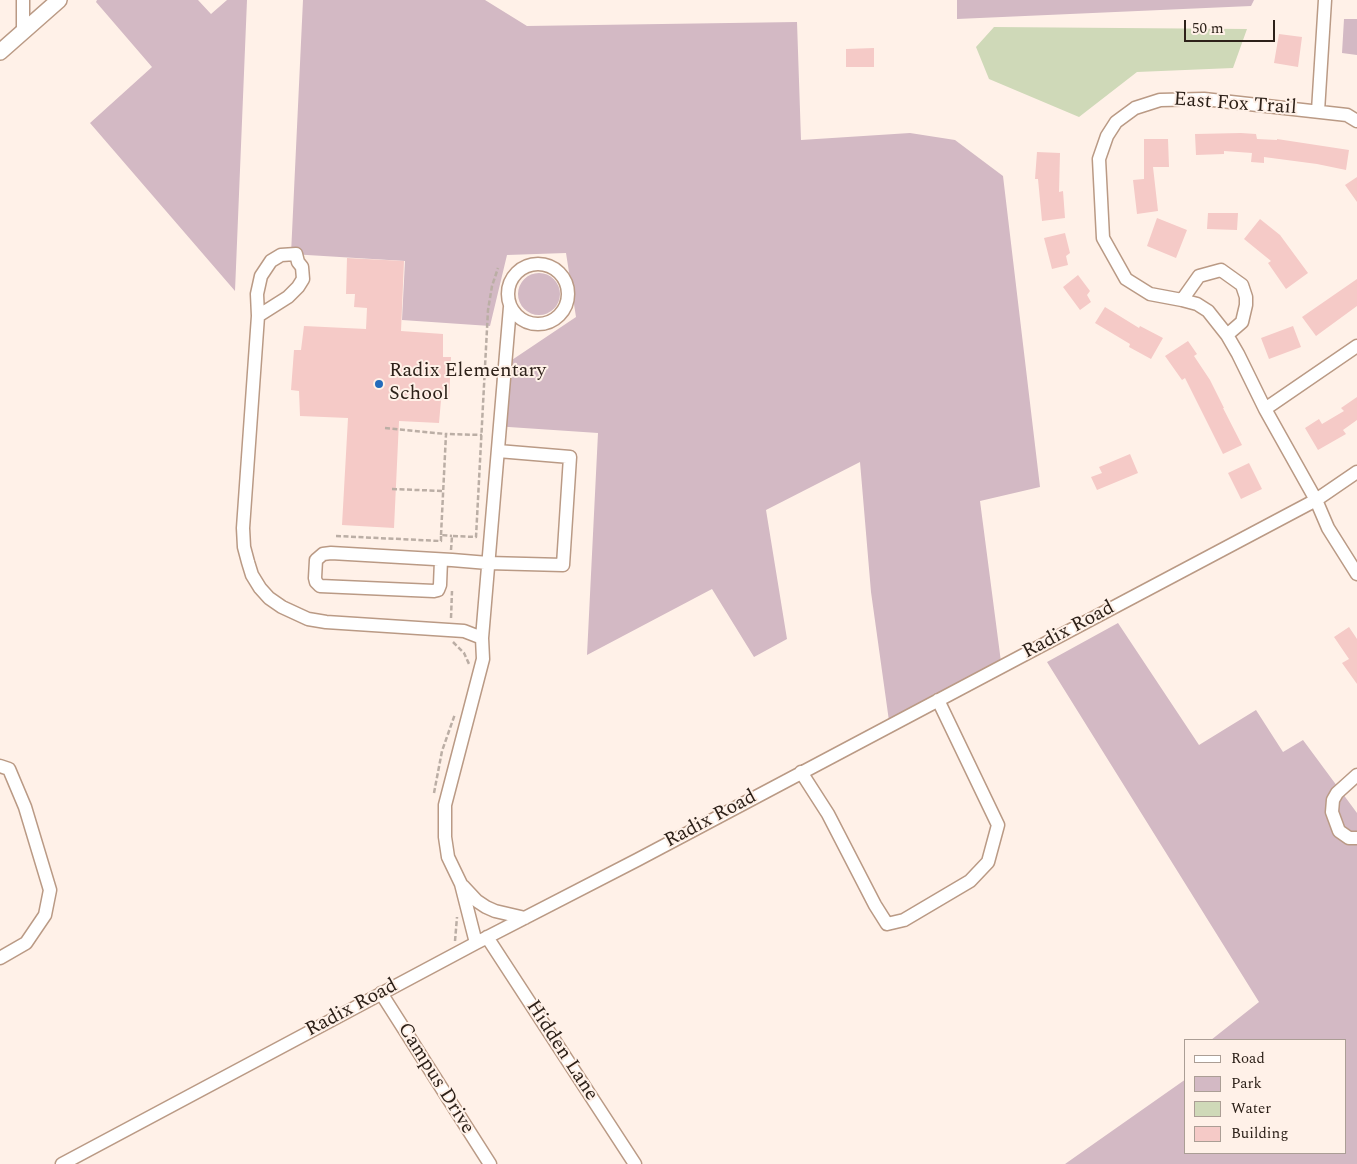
<!DOCTYPE html>
<style>
body{margin:0}
#map{position:relative;width:1357px;height:1164px;overflow:hidden;background:#fff1e8;font-family:Spectral,serif}
canvas{display:block}
.legend{position:absolute;left:1184px;top:1039px;width:162px;height:115px;box-sizing:border-box;background:#fff1e8;border:1px solid #ab9e95;margin:0;padding:6px 9px;list-style:none;font-size:15px;color:#2d2119}
.legend li{display:flex;align-items:center;gap:10px;height:25px}
.legend b{width:25px;border:1px solid #ab9e95}
.scale{position:absolute;left:1184px;top:20px;width:91px;height:22px;box-sizing:border-box;border:2px solid #2d2119;border-top:0;padding-left:6px;font-size:15px;line-height:18px;white-space:nowrap;color:#2d2119;-webkit-text-stroke:4px #fff1e8;paint-order:stroke}
</style>
<div id="map">
<canvas width="1357" height="1164"></canvas>
<ul class="legend">
<li><b style="height:6px;background:#fff"></b>Road</li>
<li><b style="height:14px;background:#d3b9c4"></b>Park</li>
<li><b style="height:14px;background:#cfd9b8"></b>Water</li>
<li><b style="height:14px;background:#f5cac7"></b>Building</li>
</ul>
<div class="scale">50 m</div>
</div>
<script>
const context = document.querySelector('canvas').getContext('2d');
context.lineJoin = 'round';
function paint(path, color) { context.fillStyle = color; context.fill(path, 'evenodd'); }
const poly = rows => new Path2D(rows.map(r => 'M' + r).join(''));
function strokePath(path, color, width, dash) { context.strokeStyle = color; context.lineWidth = width; context.lineCap = dash ? 'butt' : 'round'; context.setLineDash(dash || []); context.stroke(path); }
function label(font, color, halo, rows, align = 'center') {
  context.font = font + ' Spectral,serif'; context.lineWidth = 4; context.setLineDash([]); context.textBaseline = 'middle'; context.strokeStyle = halo; context.fillStyle = color; for (const [text, x, y, turn = 0] of rows) {
    context.save(); context.translate(x, y); context.rotate((+turn || 0) * Math.PI / 180); context.textAlign = isNaN(turn) ? turn : align; if (halo) context.strokeText(text, 0, 0); context.fillText(text, 0, 0); context.restore();
  }
}
paint(poly([
 [97,0,198,0,211,14,227,0,247,0,235,291,90,123,152,67,96,2],
 [303,0,485,0,527,26,797,22,801,140,910,133,955,140,1003,176,1040,487,980,501,1001,662,889,721,871,592,860,462,766,510,787,639,754,657,712,589,587,655,598,433,494,426,497,370,576,317,566,253,507,255,490,326,402,320,405,261,291,254],
 [957,0,1254,0,1251,6,957,19],
 [1344,19,1357,19,1357,55,1342,53],
 '518 294a21 21 0 1 1 42 0a21 21 0 1 1-42 0Z',
 [1118,623,1199,745,1256,710,1283,752,1303,740,1357,813,1357,1164,1065,1164,1186,1079,1186,1153,1346,1153,1346,1040,1211,1040,1259,1002,1047,662]
]), '#d3b9c4');
paint(poly([
 [994,27,1247,29,1233,68,1137,72,1079,117,989,79,976,47]
]), '#cfd9b8');
paint(poly([
 [1279,34,1302,37,1298,67,1274,63],
 [874,48,874,67,846,67,846,49],
 [1241,133,1256,134,1257,139,1277,140,1277,139,1349,150,1346,170,1317,164,1264,157,1264,163,1251,162,1252,153,1224,151,1224,154,1196,155,1195,134],
 [1144,139,1168,139,1169,167,1153,167,1158,211,1137,214,1133,180,1144,179],
 [1037,152,1060,153,1059,192,1063,191,1065,218,1042,221,1038,179,1035,179],
 [1357,177,1357,202,1345,185],
 [1208,213,1238,213,1237,230,1207,229],
 [1157,218,1187,230,1176,258,1147,246],
 [1260,219,1280,235,1308,273,1286,289,1268,263,1271,261,1244,239],
 [1065,233,1070,253,1066,256,1068,265,1052,269,1044,238],
 [347,258,404,261,401,331,443,334,443,357,451,357,449,400,441,400,439,423,399,421,394,528,342,525,348,418,300,416,299,391,291,390,294,350,301,350,304,326,366,329,367,308,354,307,355,294,346,294],
 [1078,275,1090,291,1087,295,1091,302,1080,310,1063,287],
 [1357,279,1357,306,1316,336,1302,317],
 [1105,307,1139,328,1140,326,1163,338,1151,359,1129,347,1130,344,1095,323],
 [1293,326,1301,347,1269,359,1261,338],
 [1188,341,1197,354,1194,356,1210,380,1224,408,1223,408,1242,445,1223,454,1185,378,1182,380,1165,356],
 [1357,397,1357,420,1343,430,1346,434,1318,450,1305,428,1319,419,1322,424,1344,411,1341,408],
 [1130,454,1138,473,1097,490,1091,477,1102,473,1099,467],
 [1249,463,1262,489,1241,499,1228,473],
 [1349,627,1357,639,1357,684,1342,663,1349,659,1334,637]
]), '#f5cac7');
const minor = poly([
 [23,0,23,30],
 [1318,111,1325,0],
 [1357,121,1347,115,1204,99,1160,100,1135,108,1116,122,1107,136,1099,159,1103,238,1126,279,1150,294,1182,300,1197,304,1208,311,1227,335,1238,354,1265,409,1316,500,1328,528,1357,574],
 '508 294a30 30 0 1 1 60 0a30 30 0 1 1-60 0Z',
 [1182,300,1199,276,1221,270,1242,285,1246,297,1246,305,1242,322,1227,335],
 [258,316,257,294,261,276,271,261,281,255,296,254,298,262,302,267,303,279,298,287,288,297,258,316,243,528,244,547,248,562,252,575,260,588,269,598,282,607,308,619,326,622,464,631,482,638],
 [1265,409,1357,346],
 [441,560,440,585,438,590,434,591,320,586,316,582,315,578,316,560,323,554,331,553,452,560,488,563,563,565,570,457,498,451],
 [0,766,9,769,25,807,50,890,45,915,26,943,0,958],
 [801,772,828,814,875,905,887,924,904,920,970,881,988,862,998,825,938,700],
 [1357,775,1337,793,1333,800,1332,812,1339,831,1349,838,1357,838],
 [463,886,477,901,486,907,495,911,525,918],
 [487,937,635,1164],
 [476,943,461,884,448,857,445,837,445,805,483,659,482,638,510,307],
 [381,993,490,1164],
 [62,1164,476,943,637,860,1316,500,1357,472]
]);
const major = poly([
 [0,52,59,0]
]);
strokePath(minor, '#ba9a85', 15);
strokePath(major, '#ba9a85', 18);
strokePath(poly([
 [385,428,446,434],
 [392,489,443,491],
 [441,535,446,434,482,435],
 [336,536,441,541,441,535,452,536],
 [451,550,452,536,476,537,488,310,492,286,498,268],
 [451,618,452,591],
 [453,642,464,653,469,664],
 [434,793,442,751,455,714],
 [455,941,457,917]
]), '#bbaea5', 2.5, [5, 2.5]);
strokePath(minor, '#fff', 12);
strokePath(major, '#fff', 15);
for (const [x, y, r, color] of [
 [379,384,5,"#236bbb"]
]) { const dot = new Path2D(); dot.arc(x, y, r, 0, 2 * Math.PI); context.fillStyle = color; context.fill(dot); strokePath(dot, '#fff1e8', 2); }
label('20px', '#2d2119', '#fff1e8', [
 ["East Fox Trail",1235,105,4],
 ["Radix Road",1069,631,-28],
 ["Radix Road",711,820,-28],
 ["Radix Road",352,1009,-28],
 ["Hidden Lane",561,1051,57],
 ["Campus Drive",435,1079,58]
]);
label('20px', '#2d2119', '#fff1e8', [
 ["Radix Elementary",389,372],
 ["School",389,395]
], 'left');
</script>
